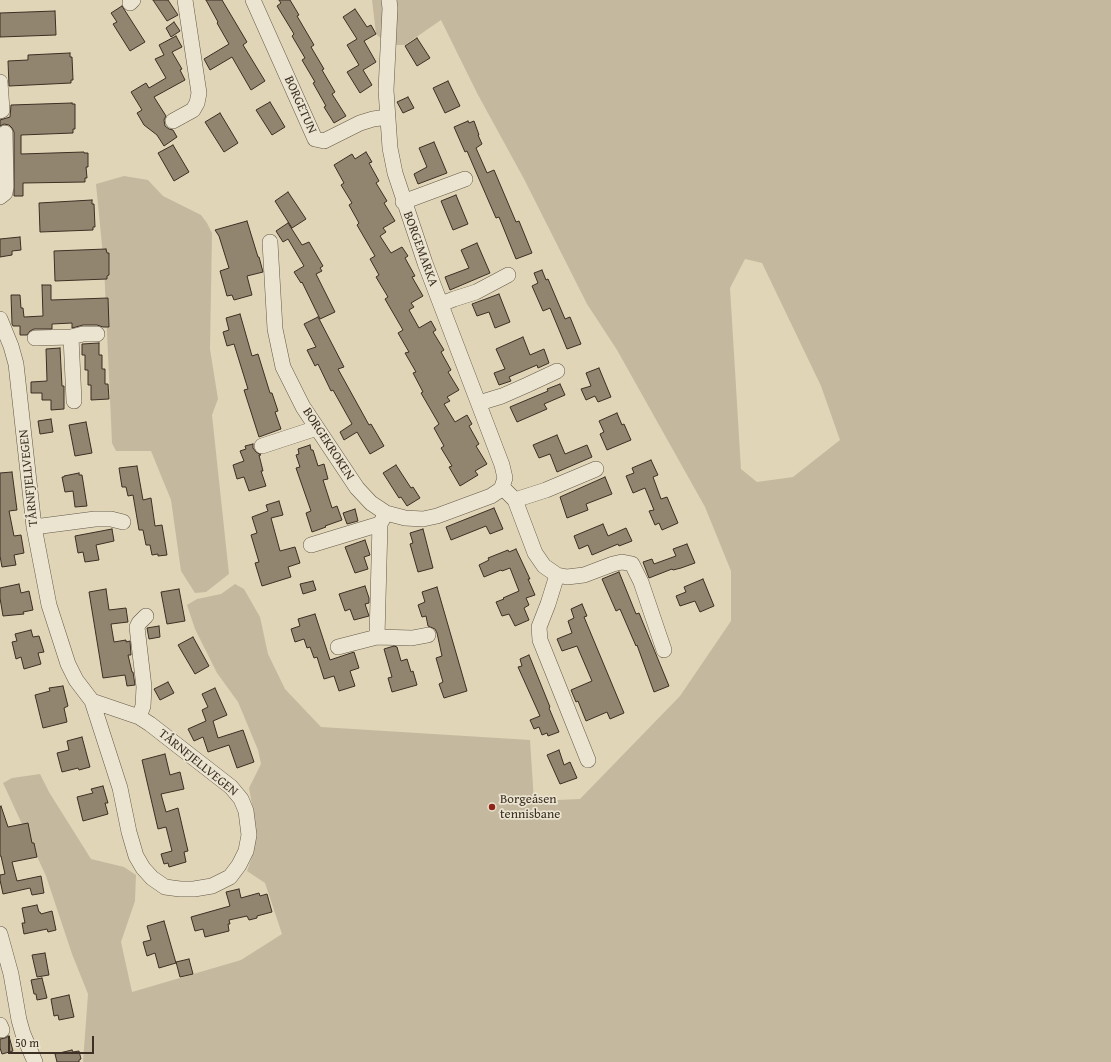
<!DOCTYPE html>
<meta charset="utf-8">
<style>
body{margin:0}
#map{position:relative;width:1111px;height:1062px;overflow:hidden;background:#e0d5b7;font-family:"Gentium Book Plus",serif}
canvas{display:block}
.scale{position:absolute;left:8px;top:1036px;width:86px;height:18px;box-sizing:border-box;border:2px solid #3c2f23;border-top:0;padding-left:5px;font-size:12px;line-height:14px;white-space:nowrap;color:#3c2f23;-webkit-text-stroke:3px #ebe4d0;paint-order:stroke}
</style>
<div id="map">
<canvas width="1111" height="1062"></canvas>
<div class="scale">50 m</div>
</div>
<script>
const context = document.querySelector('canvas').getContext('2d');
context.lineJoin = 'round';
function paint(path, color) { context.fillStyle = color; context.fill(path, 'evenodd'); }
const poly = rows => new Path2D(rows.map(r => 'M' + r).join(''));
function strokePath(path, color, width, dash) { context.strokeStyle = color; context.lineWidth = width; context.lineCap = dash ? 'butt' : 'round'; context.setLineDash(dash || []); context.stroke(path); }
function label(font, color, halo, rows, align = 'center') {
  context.font = font + ' "Gentium Book Plus",serif'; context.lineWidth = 3.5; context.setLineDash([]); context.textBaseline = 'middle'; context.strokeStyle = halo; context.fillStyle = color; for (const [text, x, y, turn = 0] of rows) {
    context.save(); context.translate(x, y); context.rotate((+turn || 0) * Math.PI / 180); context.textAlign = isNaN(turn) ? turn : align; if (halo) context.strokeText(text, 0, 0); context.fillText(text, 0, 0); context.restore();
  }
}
paint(poly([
 [372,0,1111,0,1111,1062,83,1062,88,994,72,954,46,876,3,783,12,778,40,774,49,792,91,859,124,867,136,875,135,901,121,942,132,992,241,960,282,934,265,883,247,871,254,851,254,832,253,810,249,788,261,764,258,750,238,702,217,673,195,629,187,605,197,599,221,594,235,584,244,589,260,617,268,654,285,689,321,727,530,740,534,801,580,799,680,696,731,621,731,571,705,507,617,350,587,304,524,179,477,93,441,20,405,45,394,45,384,41,376,34],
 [745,259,762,263,821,386,840,440,793,477,757,482,741,469,730,288],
 [124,176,148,180,163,196,201,215,207,223,212,233,210,349,218,399,212,415,229,574,206,592,195,593,181,571,171,500,151,451,116,451,112,443,104,266,96,184]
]), '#c4b99e');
const building = poly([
 [153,0,168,0,178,15,167,21,153,0],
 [206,0,222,0,247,42,243,45,265,81,251,90,232,57,210,70,204,59,229,44,217,23,218,22,206,0],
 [279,0,290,0,299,15,297,16,314,45,311,47,324,69,322,70,335,92,332,94,346,116,334,123,324,107,326,106,313,83,315,82,302,60,305,58,292,36,294,34,277,6,281,3,279,0],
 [122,6,145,42,130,51,113,24,117,22,111,13,122,6],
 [355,9,367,27,371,25,376,34,364,41,376,62,363,70,372,85,360,93,347,72,359,65,347,45,357,39,343,17,355,9],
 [55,11,56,35,0,37,0,13,55,11],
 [174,22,180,31,171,37,166,28,174,22],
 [176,36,182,47,172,52,182,69,180,70,185,80,154,97,166,116,164,120,165,126,169,129,173,130,177,137,164,146,157,135,144,125,137,113,142,110,131,92,146,83,149,88,166,78,155,59,164,55,159,45,176,36],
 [417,38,430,58,417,66,405,46,417,38],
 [70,53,70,57,72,57,73,80,71,80,71,83,9,86,8,61,28,60,28,55,70,53],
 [448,81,460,106,445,113,433,88,448,81],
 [408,97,414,108,403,113,397,102,408,97],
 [270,102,285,127,272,135,256,110,270,102],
 [72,103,72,104,75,104,75,129,73,129,73,133,21,135,21,154,84,152,84,153,88,153,88,167,86,167,87,178,85,178,85,182,23,183,23,196,14,196,14,132,12,128,9,125,4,124,0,126,0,120,10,117,11,105,72,103],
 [220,113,238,143,224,152,205,122,220,113],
 [468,121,469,123,474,121,479,135,478,135,482,144,476,148,487,173,494,170,516,222,519,221,532,253,516,259,499,217,496,218,473,165,467,151,465,152,454,127,468,121],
 [434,142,447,173,418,184,414,174,427,167,419,148,434,142],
 [173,145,189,172,174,181,158,153,173,145],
 [366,152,372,162,369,163,379,181,376,183,387,201,384,203,395,221,383,228,386,232,380,236,391,253,402,247,408,256,405,258,415,276,412,277,423,296,411,303,414,307,409,310,419,328,431,321,436,330,433,332,444,350,441,352,451,370,448,372,459,390,447,397,450,401,444,404,455,422,467,415,472,424,469,426,479,444,476,446,487,464,475,471,478,475,460,486,449,467,452,466,441,448,444,446,434,428,439,424,421,393,423,392,413,373,416,372,405,353,409,352,398,333,403,330,385,299,388,297,376,277,379,275,370,259,375,256,357,225,359,223,349,205,352,203,341,185,344,183,334,165,352,154,355,159,366,152],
 [288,192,306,219,292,228,275,201,288,192],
 [456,195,468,224,453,230,441,201,456,195],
 [92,200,92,204,94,204,95,227,93,227,93,230,40,232,39,203,92,200],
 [247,221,258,257,259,257,263,272,247,276,252,295,234,300,232,295,227,296,220,271,229,268,219,236,215,230,247,221],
 [288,223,302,245,309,242,323,266,320,268,322,271,316,274,335,312,320,319,302,282,301,283,294,272,304,266,288,239,283,242,276,231,288,223],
 [20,237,21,250,12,251,12,255,0,257,0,239,20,237],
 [477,243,490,273,450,290,445,277,469,268,461,250,477,243],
 [106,249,107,253,109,253,109,275,107,276,107,279,55,281,54,251,106,249],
 [542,270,546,280,548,279,565,319,570,317,581,344,567,349,550,308,543,311,532,286,538,283,534,273,542,270],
 [42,285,51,285,51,300,108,298,109,327,103,327,97,325,83,325,72,328,72,323,52,324,52,329,34,329,30,331,27,335,20,335,20,326,13,326,12,324,11,295,20,295,21,308,23,308,24,317,43,316,42,285],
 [499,294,510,322,495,328,489,312,477,316,472,304,499,294],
 [240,314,252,356,258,354,270,393,272,393,278,411,275,412,281,429,259,437,244,390,248,389,234,344,227,346,223,332,229,330,226,318,240,314],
 [318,317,344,367,338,369,369,425,371,424,384,446,370,454,357,432,344,440,340,432,352,424,333,390,331,391,318,364,315,366,307,350,316,347,304,324,318,317],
 [523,337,530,355,544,349,549,363,538,368,537,365,509,377,511,381,499,385,494,373,505,369,496,349,523,337],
 [99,343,99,355,102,355,102,369,105,369,105,384,108,384,109,399,91,400,91,385,88,385,88,370,85,370,85,355,82,355,82,344,99,343],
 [60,348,62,386,64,386,64,409,51,410,51,400,42,400,42,393,31,393,31,382,47,381,46,349,60,348],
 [599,368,611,397,598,402,595,396,586,400,581,389,591,386,586,373,599,368],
 [560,384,565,395,544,404,547,409,517,422,510,407,548,391,547,389,560,384],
 [617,413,622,425,624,424,631,440,607,450,600,434,604,432,599,421,617,413],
 [51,419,53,432,40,434,38,421,51,419],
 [86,422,92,453,75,456,69,425,86,422],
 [557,435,565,454,587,445,592,457,557,472,550,454,539,458,533,445,557,435],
 [253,444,253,448,256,452,261,455,259,455,263,471,261,471,266,486,249,491,244,477,237,479,233,465,244,461,240,451,246,449,245,446,253,444],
 [310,445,311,450,313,450,318,466,324,464,328,479,323,480,332,508,337,506,342,520,325,526,326,527,312,532,306,513,311,511,296,468,300,467,296,455,299,454,298,449,310,445],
 [651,460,658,475,653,477,661,499,667,497,678,523,662,530,659,523,655,525,649,511,654,510,645,488,633,493,626,476,634,473,632,468,651,460],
 [396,465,411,488,413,487,420,498,407,506,401,497,399,498,383,473,396,465],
 [137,466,143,500,151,498,155,526,162,525,167,555,158,556,158,554,152,555,150,545,146,545,143,530,139,530,133,495,128,496,126,487,122,487,119,468,137,466],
 [12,472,17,510,9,511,14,536,21,535,24,553,14,555,16,565,2,567,0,556,0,473,12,472],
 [79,473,79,475,82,475,87,506,75,507,73,491,65,492,62,477,64,477,64,476,79,473],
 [605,477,612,494,586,504,588,510,567,518,560,497,605,477],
 [279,501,283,515,271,518,280,551,295,547,300,563,288,567,291,577,262,586,255,563,259,562,251,535,257,533,252,517,268,511,266,505,279,501],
 [494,508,503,529,490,534,486,526,451,540,446,527,494,508],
 [355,509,358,521,347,524,343,513,355,509],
 [603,524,608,536,626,528,632,541,619,546,618,544,592,555,588,545,579,549,574,536,603,524],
 [112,529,114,541,96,545,99,560,85,562,83,552,78,553,75,536,112,529],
 [423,529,433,568,418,572,410,544,413,543,410,533,423,529],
 [365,540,370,555,364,557,368,569,355,573,345,547,365,540],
 [687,544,695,563,681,568,673,570,672,569,649,578,643,562,652,559,654,564,676,556,673,549,687,544],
 [516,549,530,579,528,579,535,595,526,598,529,605,524,608,529,620,515,626,509,614,502,616,496,602,504,599,503,598,519,591,510,568,502,571,501,570,484,577,479,565,489,560,488,558,508,550,509,552,516,549],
 [619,572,636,614,639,613,669,686,654,692,637,645,636,646,620,609,616,611,602,579,619,572],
 [703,579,714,606,700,612,695,601,680,606,676,596,686,592,684,587,703,579],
 [313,581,316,590,303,594,300,584,313,581],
 [19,584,21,593,29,591,33,610,23,612,24,614,3,616,0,598,0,588,19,584],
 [365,586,369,598,369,603,365,604,369,616,354,620,350,609,345,611,339,594,365,586],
 [437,587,467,691,444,698,439,684,443,682,436,658,442,656,437,633,435,629,428,626,426,616,422,617,418,605,425,602,422,592,437,587],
 [106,589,109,610,126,608,128,622,111,624,114,642,126,640,126,642,130,641,131,655,128,655,132,672,133,672,135,685,127,686,125,675,103,678,89,592,106,589],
 [179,589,185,621,167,624,161,592,179,589],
 [582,604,587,616,584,617,624,713,610,719,607,712,586,721,578,701,576,702,571,690,592,681,577,646,562,651,557,639,572,633,568,621,574,618,571,609,582,604],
 [315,614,330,660,354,652,359,668,350,671,355,686,339,691,334,676,324,679,317,657,314,658,310,647,307,648,304,639,295,642,291,629,300,626,298,619,315,614],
 [159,626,160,637,149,639,147,628,159,626],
 [31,630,33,637,39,636,44,652,38,653,41,664,24,669,21,657,16,659,12,642,17,641,15,634,31,630],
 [193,637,209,666,195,674,178,645,193,637],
 [394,646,397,647,401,661,407,659,411,672,413,671,417,685,392,692,388,678,392,677,384,649,394,646],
 [529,655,550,707,549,708,559,732,548,736,547,733,542,735,539,727,534,729,530,720,540,716,518,667,522,666,520,659,529,655],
 [168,682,174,693,160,700,154,689,168,682],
 [63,686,68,706,64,708,67,722,43,728,35,695,50,691,49,688,63,686],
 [215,688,227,715,213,721,218,738,243,730,254,762,237,768,229,745,208,752,203,737,194,741,188,729,206,721,202,710,208,707,202,694,215,688],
 [82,737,90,767,79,770,78,768,62,772,57,753,69,750,67,741,82,737],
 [559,750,564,765,570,762,577,778,560,784,547,755,559,750],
 [165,754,170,775,180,772,184,789,161,794,166,812,178,808,188,851,184,852,186,862,169,867,168,863,164,864,161,854,172,851,166,827,158,829,142,760,165,754],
 [103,786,108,803,105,803,108,814,83,821,77,797,93,793,91,789,103,786],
 [1,806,8,827,28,823,32,843,34,843,37,857,12,862,17,881,41,876,44,893,32,895,30,888,3,894,0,880,0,875,5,874,1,856,0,856,0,807,1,806],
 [239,889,241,898,259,893,260,896,267,894,272,912,257,916,257,918,249,920,247,916,229,920,230,924,228,924,229,931,205,937,203,929,195,931,191,917,230,906,226,892,239,889],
 [37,905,39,912,40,912,41,914,52,911,56,930,48,932,47,929,24,934,22,923,25,923,22,908,37,905],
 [164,921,176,963,159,968,155,953,147,956,143,942,151,940,147,926,164,921],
 [45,953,49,975,37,977,32,955,45,953],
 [189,959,193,974,180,977,176,962,189,959],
 [42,978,47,998,37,1000,36,994,34,994,31,980,42,978],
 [69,995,74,1017,59,1020,58,1015,54,1016,51,999,69,995],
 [9,1036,13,1051,2,1054,0,1048,0,1039,5,1038,9,1036],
 [72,1050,73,1052,79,1051,81,1059,79,1060,79,1062,57,1062,55,1054,72,1050]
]);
paint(building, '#918570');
strokePath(building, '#3c2f23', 1);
const minor = poly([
 [253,0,315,139,324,141,360,123,373,119,387,117],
 [130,3,133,0],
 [0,82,2,110,0,111],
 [173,121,193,110,197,103,199,93,185,0],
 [0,197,5,193,6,187,5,133],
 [403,202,465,179],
 [270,242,275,329,283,367,303,407,357,488,371,503,386,513,405,518,423,519,437,516,491,496,500,490,502,487,505,478,502,465,425,263,395,173,390,148,386,90,390,8,389,0],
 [441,304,454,299,476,292,508,275],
 [0,319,11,346,16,364,34,527,49,605,68,664,76,680,92,701,120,788,129,832,136,856,143,868,152,878,165,887,180,889,194,889,212,886,230,877,239,865,246,851,249,835,246,811,241,799,231,787,150,724,139,717,92,701],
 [71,337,74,401],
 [35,338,71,337,83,334,97,334],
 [479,403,502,396,527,385,557,371],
 [262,446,317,428],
 [502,487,515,500,535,553,544,566,557,575,567,577,584,575,613,564,622,562,632,564,641,582,664,650],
 [515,500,546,490,596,469],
 [34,527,95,519,111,519,123,522],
 [311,545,380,524],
 [557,575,548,604,539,627,540,640,588,760],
 [377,637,380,524,386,513],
 [338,647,377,637,412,638,428,635],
 [139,717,143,706,144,687,137,627,139,623,146,616],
 [0,934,11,974,19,1020,23,1034,35,1062],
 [0,1025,2,1030]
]);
strokePath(minor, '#655848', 16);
strokePath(minor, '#ebe4d0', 15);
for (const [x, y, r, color] of [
 [492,807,4,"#8f2418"]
]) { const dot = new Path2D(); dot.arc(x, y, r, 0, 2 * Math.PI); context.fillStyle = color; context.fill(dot); strokePath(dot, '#ebe4d0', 1.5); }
label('13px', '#3c2f23', '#ebe4d0', [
 ["BORGETUN",300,105,66],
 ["BORGEMARKA",420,249,70],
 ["BORGEKROKEN",328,444,57],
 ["TÅRNFJELLVEGEN",29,478,-96],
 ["TÅRNFJELLVEGEN",198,763,39]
]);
label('13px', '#3c2f23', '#ebe4d0', [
 ["Borgeåsen",500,800],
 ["tennisbane",500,815]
], 'left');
</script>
